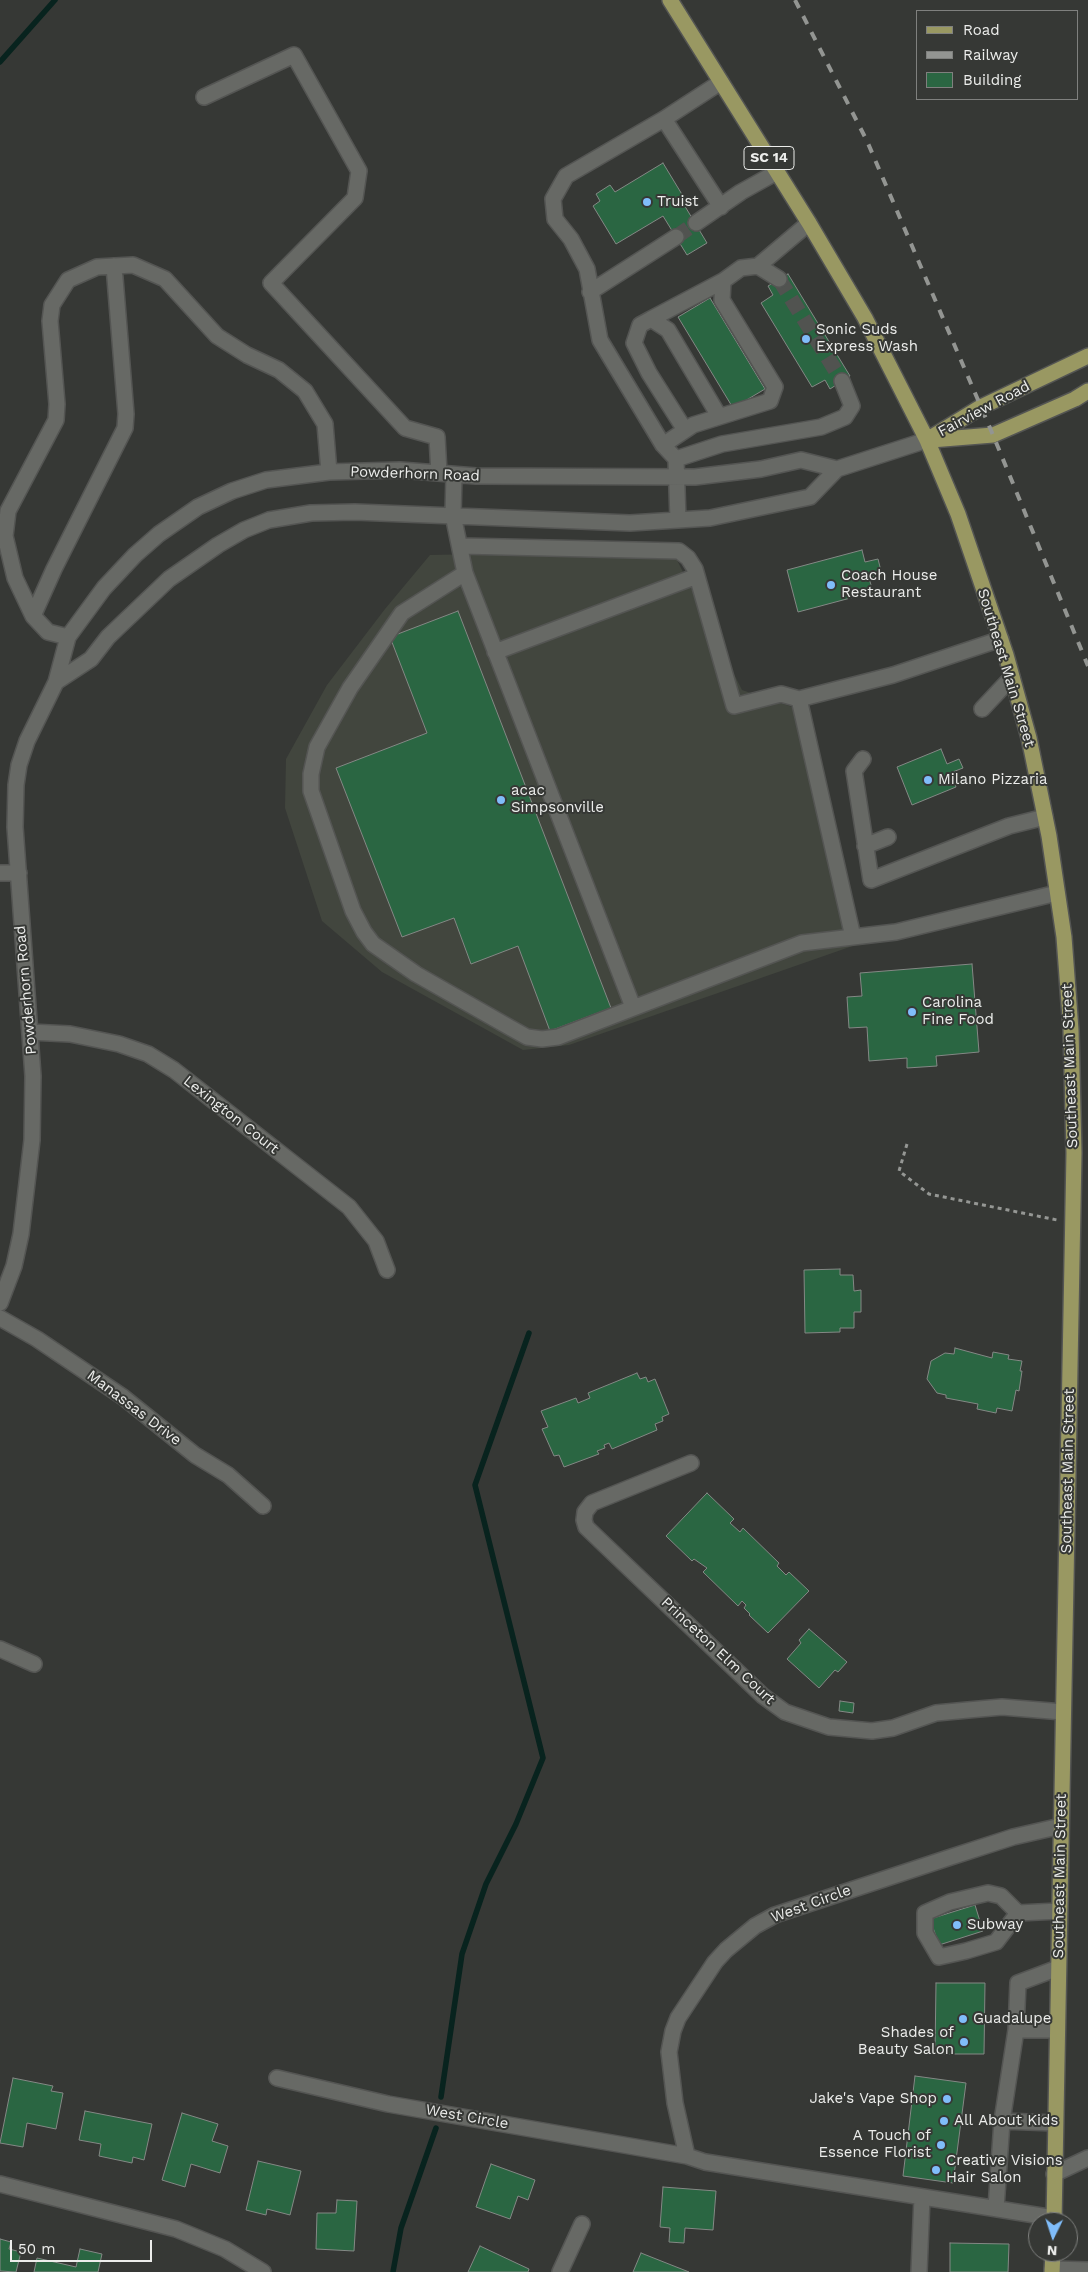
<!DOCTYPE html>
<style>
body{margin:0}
#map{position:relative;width:1088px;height:2272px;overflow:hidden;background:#363835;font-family:"Work Sans",sans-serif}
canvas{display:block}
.legend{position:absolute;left:916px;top:10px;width:162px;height:90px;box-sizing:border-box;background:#363835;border:1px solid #7f807e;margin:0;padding:6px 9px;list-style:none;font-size:15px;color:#ecedeb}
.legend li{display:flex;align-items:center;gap:10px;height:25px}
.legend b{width:25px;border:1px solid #7f807e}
.north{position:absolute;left:1028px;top:2212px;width:50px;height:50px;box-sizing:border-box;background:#363835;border:1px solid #7f807e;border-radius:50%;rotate:184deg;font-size:14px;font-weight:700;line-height:20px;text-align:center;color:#ecedeb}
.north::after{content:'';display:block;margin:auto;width:18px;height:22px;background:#80bdfa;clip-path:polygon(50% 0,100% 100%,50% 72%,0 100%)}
.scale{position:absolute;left:10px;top:2240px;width:142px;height:22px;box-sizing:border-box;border:2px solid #ecedeb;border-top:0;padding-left:6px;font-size:15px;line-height:18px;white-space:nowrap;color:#ecedeb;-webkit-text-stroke:4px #363835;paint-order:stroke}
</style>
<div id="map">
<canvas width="1088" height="2272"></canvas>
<ul class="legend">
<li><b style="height:6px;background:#999862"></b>Road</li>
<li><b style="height:6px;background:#939592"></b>Railway</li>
<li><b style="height:14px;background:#2a6642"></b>Building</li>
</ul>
<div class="north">N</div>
<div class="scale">50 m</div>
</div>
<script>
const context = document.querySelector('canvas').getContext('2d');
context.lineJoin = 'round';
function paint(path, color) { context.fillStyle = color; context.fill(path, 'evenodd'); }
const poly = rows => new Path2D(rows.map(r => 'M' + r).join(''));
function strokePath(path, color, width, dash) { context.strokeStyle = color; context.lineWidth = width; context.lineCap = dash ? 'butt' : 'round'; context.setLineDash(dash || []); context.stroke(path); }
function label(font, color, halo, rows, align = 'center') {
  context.font = font + ' "Work Sans",sans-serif'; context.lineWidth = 4; context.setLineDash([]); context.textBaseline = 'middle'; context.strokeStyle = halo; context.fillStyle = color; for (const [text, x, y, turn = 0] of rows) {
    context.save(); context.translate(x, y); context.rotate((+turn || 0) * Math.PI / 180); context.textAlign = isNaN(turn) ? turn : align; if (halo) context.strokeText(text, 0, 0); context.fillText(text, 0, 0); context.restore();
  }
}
paint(poly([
 [672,550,742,690,801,710,864,942,569,1045,523,1050,382,972,322,921,285,808,286,759,327,685,385,609,430,555]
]), '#42463e');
strokePath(poly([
 [0,62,55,0],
 [441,2097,462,1954,486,1884,516,1824,543,1758,475,1485,529,1333],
 [393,2272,401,2228,436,2128]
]), '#08231e', 5.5);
const building = poly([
 [663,163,686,201,683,203,707,243,687,255,663,216,616,244,593,206,600,201,596,194,610,185,615,192,663,163],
 [788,274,850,376,830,389,825,380,812,387,761,303,773,295,768,286,788,274],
 [710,298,765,389,733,408,678,317,710,298],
 [862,550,865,562,878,559,882,575,869,578,873,592,798,612,787,570,862,550],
 [458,611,611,1008,550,1031,518,946,471,964,454,918,402,937,336,768,427,733,390,637,458,611],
 [941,749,947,764,959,759,963,768,950,773,956,787,912,805,897,767,941,749],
 [972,964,979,1052,936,1056,937,1066,907,1068,907,1058,869,1061,867,1027,849,1028,847,997,862,996,860,973,972,964],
 [840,1269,840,1275,853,1275,854,1291,861,1290,861,1312,854,1312,854,1328,840,1328,840,1332,805,1333,804,1270,840,1269],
 [955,1348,992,1358,993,1352,1009,1355,1008,1359,1022,1361,1020,1371,1022,1371,1019,1391,1016,1390,1012,1411,997,1408,996,1413,977,1409,978,1404,946,1398,946,1395,937,1393,927,1379,931,1361,945,1353,954,1354,955,1348],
 [637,1373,640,1379,646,1377,648,1382,655,1379,669,1414,662,1417,663,1421,655,1424,657,1430,612,1449,609,1443,604,1445,605,1448,597,1451,599,1454,564,1467,559,1455,554,1456,542,1429,548,1427,541,1411,576,1398,578,1403,590,1398,588,1393,637,1373],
 [707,1493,734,1519,730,1523,740,1532,743,1528,779,1563,777,1566,786,1575,789,1572,809,1591,768,1633,749,1615,750,1614,744,1608,746,1605,742,1601,738,1606,703,1572,707,1568,694,1559,692,1561,666,1536,707,1493],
 [809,1629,847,1662,838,1672,835,1670,819,1688,787,1659,801,1643,799,1640,809,1629],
 [840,1701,854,1703,853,1713,839,1711,840,1701],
 [975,1905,983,1931,939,1945,930,1919,975,1905],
 [936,1983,985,1983,984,2054,935,2054,936,1983],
 [915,2076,966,2083,953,2183,903,2176,915,2076],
 [13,2078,53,2086,51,2091,63,2093,56,2129,27,2123,23,2147,0,2143,13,2078],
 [85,2111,152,2124,144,2160,133,2157,132,2163,99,2156,101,2144,79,2140,85,2111],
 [182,2113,218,2124,212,2141,228,2146,220,2173,191,2164,185,2187,162,2180,182,2113],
 [258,2161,301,2171,290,2215,267,2209,266,2215,246,2210,258,2161],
 [491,2164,535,2180,528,2200,518,2196,510,2219,476,2207,491,2164],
 [663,2187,716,2191,713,2230,685,2228,684,2243,669,2242,670,2228,660,2227,663,2187],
 [337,2200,357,2201,354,2251,316,2249,317,2213,336,2213,337,2200],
 [0,2239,11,2242,9,2249,21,2252,16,2272,0,2271,0,2239],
 [950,2243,1009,2244,1008,2272,950,2272,950,2243],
 [480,2246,529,2269,528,2272,468,2272,480,2246],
 [80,2249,102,2254,98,2272,34,2272,37,2258,76,2267,80,2249],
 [641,2253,689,2272,633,2272,641,2253]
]);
paint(building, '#2a6642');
strokePath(building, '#848885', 1);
strokePath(poly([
 [676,237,696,223],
 [779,279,842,381]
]), '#515350', 15, [15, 8]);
const minor = poly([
 [204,97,294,55,359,171,355,198,271,283,405,428,437,437,439,473],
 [664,119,721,207],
 [696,223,741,192,777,172],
 [758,266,809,223],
 [590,292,676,237],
 [651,319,723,281],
 [685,430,649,373,634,343,640,325,651,319,668,330,719,416],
 [663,445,693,425,770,401,775,387,722,300,723,281,741,268,758,266,779,279],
 [676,459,722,444,821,427,845,417,852,406,842,381],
 [454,475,453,515,465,573,402,613,350,688,317,747,311,774,311,791,353,911,364,932,373,944,416,974,509,1027,527,1037,542,1039,558,1037,802,943,853,937],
 [678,520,676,459,663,445,600,340,587,269,571,239,555,219,553,199,566,176,664,119,721,82],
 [461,546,679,551,688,558,695,569,734,706,781,694,799,699],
 [465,573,633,1007],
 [33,616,54,569,125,428,126,414,114,266],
 [68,637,48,632,33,616,15,578,5,536,8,511,56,420,57,404,50,321,52,305,68,280,97,267,133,265,165,279,217,336,247,355,279,370,305,391,325,424,329,472],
 [1001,639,893,675,799,699,853,937,896,932,1057,893],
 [495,652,697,576],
 [56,682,91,659,108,637,169,579,218,545,244,530,269,520,311,513,355,512,630,523,710,518,810,497,837,469,927,440],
 [982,709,1012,677],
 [863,759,854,771,871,880,1009,826,1045,817],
 [865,846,888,837],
 [0,873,19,873],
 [30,1032,70,1034,119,1044,148,1054,174,1070,349,1207,376,1241,387,1270],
 [0,1303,14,1266,21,1234,32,1140,33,1076,15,827,16,785,19,765,27,741,56,682,68,637,104,588,135,555,159,534,198,507,232,491,266,480,329,472,400,470,476,476,695,477,761,469,801,460,837,469],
 [0,1318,37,1339,123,1397,195,1455,228,1475,263,1506],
 [691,1463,592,1503,585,1512,584,1520,586,1527,763,1696,785,1712,829,1727,872,1731,893,1728,936,1713,968,1710,1002,1707,1063,1712],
 [0,1649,34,1664],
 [1018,1913,996,1942,966,1951,939,1957,925,1933,925,1913,950,1902,988,1893,1001,1896,1018,1913,1059,1911],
 [1016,2030,1057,2030],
 [277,2078,388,2104,687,2156],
 [1002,2121,1055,2123],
 [1054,2174,1088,2158],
 [0,2184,176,2229,225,2249,263,2272],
 [996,2208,1002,2121,1016,2030,1018,1983,1058,1968],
 [1054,2218,705,2162,687,2156,675,2103,669,2052,673,2031,678,2018,715,1962,726,1950,755,1926,775,1915,948,1858,1013,1837,1061,1826],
 [1052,2269,1088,2270],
 [560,2272,582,2224],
 [919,2272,922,2197]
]);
const major = poly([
 [670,0,809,223,865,318,927,440,958,514,1006,655,1029,738,1049,836,1064,937,1071,1030,1074,1153,1054,2222],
 [927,440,981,407,1088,356],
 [931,440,993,435,1075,399,1088,391],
 [1052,2272,1053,2252]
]);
strokePath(minor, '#545553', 18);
strokePath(major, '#545553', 18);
strokePath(poly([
 [907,1144,899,1171,929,1194,1057,1220]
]), '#959794', 3, [4, 4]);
strokePath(minor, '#676965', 15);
strokePath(major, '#999862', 15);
strokePath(poly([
 [795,0,867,141,993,435,1088,666]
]), '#939592', 4, [9, 9]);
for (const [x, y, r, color] of [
 [647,202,5,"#80bdfa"],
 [806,339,5,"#80bdfa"],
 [831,585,5,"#80bdfa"],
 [928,780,5,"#80bdfa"],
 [501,800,5,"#80bdfa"],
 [912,1012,5,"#80bdfa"],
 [957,1925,5,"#80bdfa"],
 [963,2019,5,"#80bdfa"],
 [964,2042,5,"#80bdfa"],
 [947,2099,5,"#80bdfa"],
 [944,2121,5,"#80bdfa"],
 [941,2145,5,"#80bdfa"],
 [936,2170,5,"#80bdfa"]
]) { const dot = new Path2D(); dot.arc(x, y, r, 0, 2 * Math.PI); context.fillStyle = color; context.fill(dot); strokePath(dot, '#363835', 2); }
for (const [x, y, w] of [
 [769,158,50]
]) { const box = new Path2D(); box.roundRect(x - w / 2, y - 11.5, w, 23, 4); context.fillStyle = '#363835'; context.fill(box); strokePath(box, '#ecedeb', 1); }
label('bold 14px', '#ecedeb', null, [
 ["SC 14",769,158]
]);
label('15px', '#ecedeb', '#363835', [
 ["Truist",657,202],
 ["Sonic Suds",816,330],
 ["Express Wash",816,347],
 ["Coach House",841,576],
 ["Restaurant",841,593],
 ["Milano Pizzaria",938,780],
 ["acac",511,791],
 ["Simpsonville",511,808],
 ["Carolina",922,1003],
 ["Fine Food",922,1020],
 ["Subway",967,1925],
 ["Guadalupe",973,2019],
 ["Shades of",954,2033,"right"],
 ["Beauty Salon",954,2050,"right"],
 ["Jake's Vape Shop",937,2099,"right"],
 ["All About Kids",954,2121],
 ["A Touch of",931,2136,"right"],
 ["Essence Florist",931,2153,"right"],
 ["Creative Visions",946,2161],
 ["Hair Salon",946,2178]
], 'left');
label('15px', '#ecedeb', '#363835', [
 ["Fairview Road",984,409,-28],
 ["Powderhorn Road",415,474,2],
 ["Southeast Main Street",1006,668,73],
 ["Powderhorn Road",26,990,-95],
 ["Southeast Main Street",1070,1066,-92],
 ["Lexington Court",231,1115,38],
 ["Manassas Drive",134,1408,37],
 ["Southeast Main Street",1068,1471,-89],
 ["Princeton Elm Court",718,1651,43],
 ["Southeast Main Street",1060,1876,-89],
 ["West Circle",811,1904,-20],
 ["West Circle",467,2117,10]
]);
</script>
